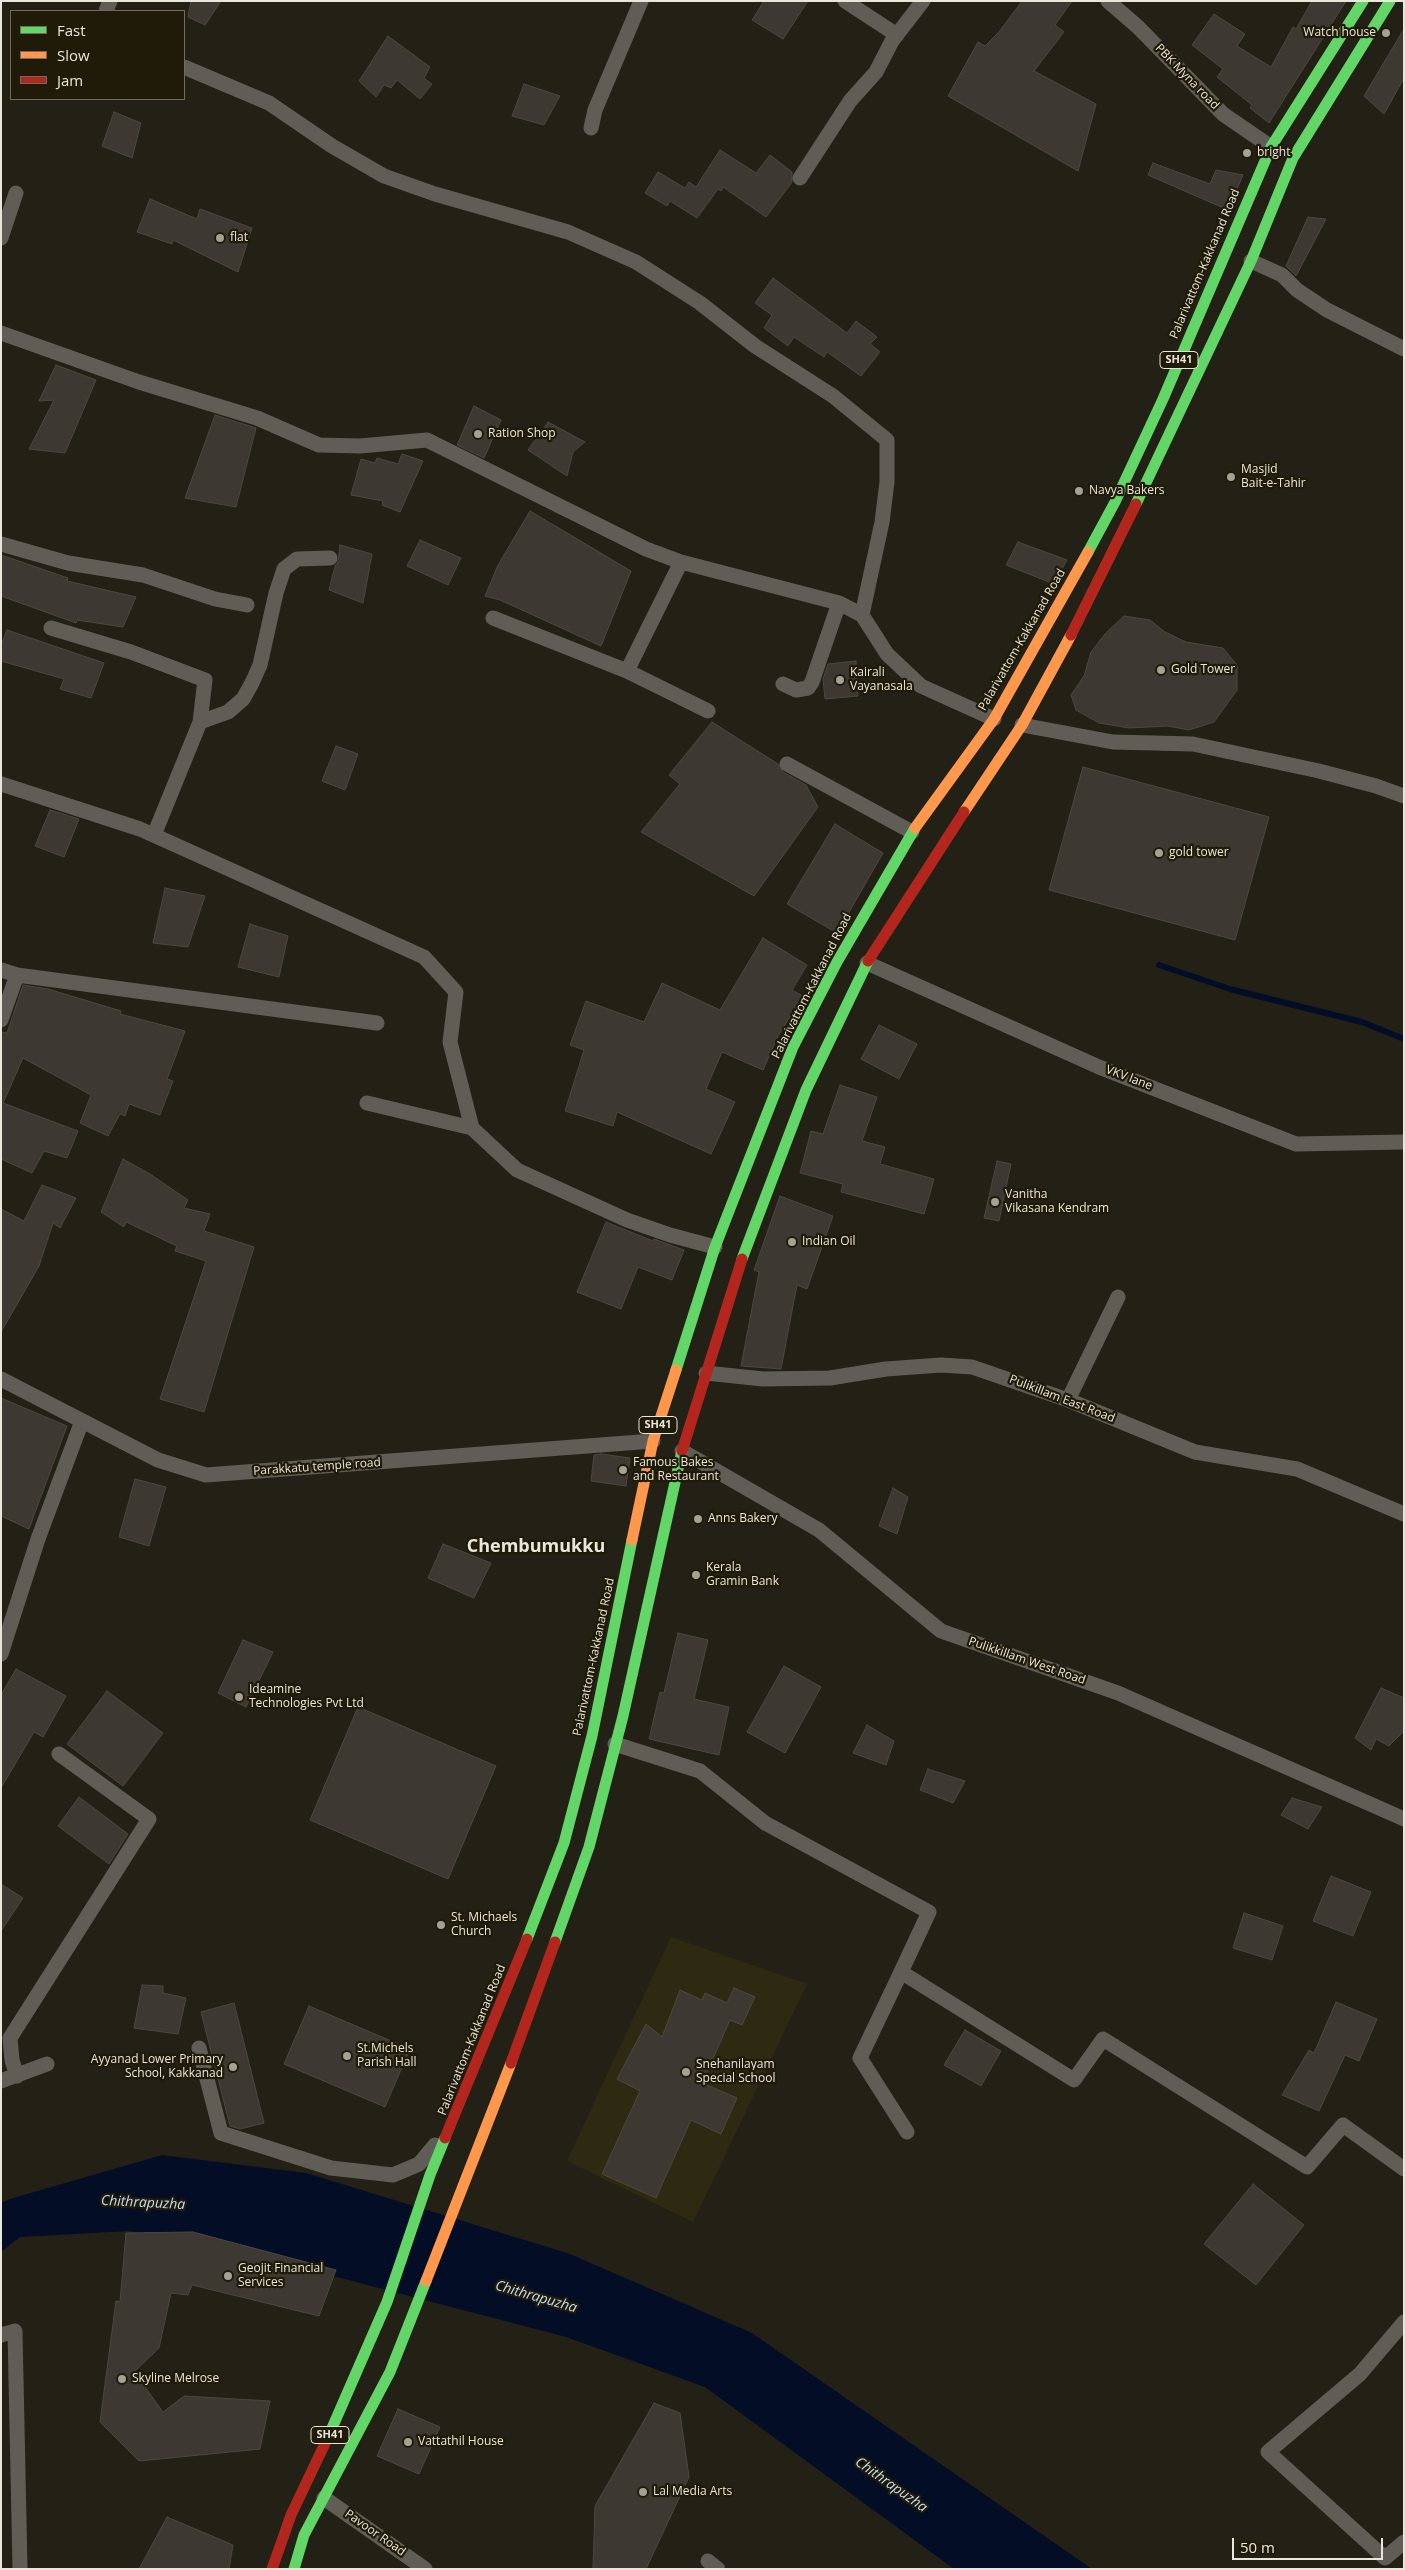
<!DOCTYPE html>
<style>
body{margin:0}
#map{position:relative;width:1405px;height:2570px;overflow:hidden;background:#232116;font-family:"Open Sans",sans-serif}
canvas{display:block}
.frame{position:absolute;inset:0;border:2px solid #e9e6da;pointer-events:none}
.legend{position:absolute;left:10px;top:10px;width:175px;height:90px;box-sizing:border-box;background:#1f1b08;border:1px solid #706c5c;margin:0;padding:6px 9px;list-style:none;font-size:15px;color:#e9e6da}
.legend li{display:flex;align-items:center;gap:10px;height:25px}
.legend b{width:25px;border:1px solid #706c5c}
.scale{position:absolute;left:1232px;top:2538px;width:151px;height:22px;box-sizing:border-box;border:2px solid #e9e6da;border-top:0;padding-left:6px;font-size:15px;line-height:18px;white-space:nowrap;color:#e9e6da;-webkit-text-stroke:4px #1f1b08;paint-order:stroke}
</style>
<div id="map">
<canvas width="1405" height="2570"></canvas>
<div class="frame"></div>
<ul class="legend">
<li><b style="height:6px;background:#63d668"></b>Fast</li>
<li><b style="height:6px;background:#ff974d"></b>Slow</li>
<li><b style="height:6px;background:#b3261e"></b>Jam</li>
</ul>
<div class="scale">50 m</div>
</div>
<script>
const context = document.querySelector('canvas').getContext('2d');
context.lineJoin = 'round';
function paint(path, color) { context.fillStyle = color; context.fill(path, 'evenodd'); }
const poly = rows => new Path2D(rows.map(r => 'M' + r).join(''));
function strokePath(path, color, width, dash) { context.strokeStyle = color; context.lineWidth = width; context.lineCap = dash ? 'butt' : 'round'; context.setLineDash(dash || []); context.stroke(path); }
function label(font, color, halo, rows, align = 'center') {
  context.font = font + ' "Open Sans",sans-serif'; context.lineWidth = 4.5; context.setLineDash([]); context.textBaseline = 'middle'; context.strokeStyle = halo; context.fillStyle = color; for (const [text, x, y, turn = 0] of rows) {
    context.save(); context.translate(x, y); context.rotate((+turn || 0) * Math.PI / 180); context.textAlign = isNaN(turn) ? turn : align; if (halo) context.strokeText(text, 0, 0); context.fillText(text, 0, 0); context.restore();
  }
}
paint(poly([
 [671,1937,807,1984,693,2222,567,2161]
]), '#2e2a11');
paint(poly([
 [162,2155,306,2173,570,2254,752,2333,1092,2569,954,2569,705,2387,566,2337,234,2250,129,2231,20,2237,1,2252,1,2203,10,2199]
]), '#030d25');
strokePath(poly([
 [1159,965,1230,989,1362,1022,1404,1039]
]), '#030d25', 6);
const building = poly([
 [191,1,221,1,205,25,188,17,191,1],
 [764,1,808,1,783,39,752,20,764,1],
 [1022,1,1072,1,1055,25,1064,32,1034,71,1096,104,1078,171,948,96,978,42,985,46,999,32,1022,1],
 [1312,1,1346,1,1269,123,1250,108,1252,105,1217,77,1223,69,1192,45,1214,14,1245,34,1237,46,1271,67,1293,27,1296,29,1312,1],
 [1404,29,1404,78,1384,114,1364,96,1404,29],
 [388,36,430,67,424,78,432,84,420,99,397,80,391,88,384,85,376,97,359,81,388,36],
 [524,84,560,96,544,125,512,116,524,84],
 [114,112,141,123,132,158,102,146,114,112],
 [720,150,756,173,770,155,792,172,792,182,766,217,723,187,721,191,718,189,697,218,670,201,667,206,645,193,658,172,685,188,689,182,696,187,720,150],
 [1153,163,1210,184,1216,170,1243,175,1228,210,1148,175,1153,163],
 [150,199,197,219,200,209,252,228,238,272,173,240,172,244,137,232,150,199],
 [1308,217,1326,219,1296,276,1286,266,1308,217],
 [773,278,847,333,856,321,877,337,870,344,880,352,861,376,827,352,824,357,794,337,788,346,764,328,772,315,755,303,773,278],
 [56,365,96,380,65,453,29,449,54,400,39,401,56,365],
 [474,406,501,420,484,458,457,445,474,406],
 [215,415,256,428,236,507,185,498,215,415],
 [548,422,585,442,573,452,567,476,528,450,548,422],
 [402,454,423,461,400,512,382,505,383,501,351,495,361,459,375,463,377,458,398,464,402,454],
 [530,511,631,571,601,646,500,600,485,596,498,565,530,511],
 [420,540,461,558,448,585,407,566,420,540],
 [1018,542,1067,560,1054,584,1006,565,1018,542],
 [340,545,372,554,363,603,329,590,335,566,338,562,340,545],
 [1,555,68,578,67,581,136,597,123,627,77,620,76,623,1,596,1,555],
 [1124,616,1150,620,1165,632,1186,642,1223,648,1237,665,1237,690,1214,722,1189,730,1168,726,1129,728,1099,723,1076,710,1071,695,1084,676,1091,652,1105,634,1124,616],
 [7,630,104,663,91,698,60,689,64,679,1,661,1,645,7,630],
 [856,661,858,696,825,699,823,679,828,664,856,661],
 [712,722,778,764,783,772,806,785,818,807,754,896,641,832,680,784,669,775,712,722],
 [336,746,358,754,345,790,322,781,336,746],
 [1083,767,1269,817,1235,940,1049,890,1083,767],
 [50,810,79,819,64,857,35,846,50,810],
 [835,824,883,853,837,933,787,904,835,824],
 [165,888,205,896,188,947,153,943,165,888],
 [250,924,288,936,279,977,238,967,250,924],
 [763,938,807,965,792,990,803,996,778,1036,763,1070,722,1052,706,1089,735,1102,711,1154,617,1112,613,1126,565,1111,584,1050,570,1045,586,1001,644,1022,662,983,720,1010,763,938],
 [23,985,48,989,121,1011,120,1014,185,1031,167,1079,173,1081,160,1115,129,1104,125,1116,120,1114,108,1136,80,1123,91,1095,23,1058,3,1103,78,1131,67,1158,44,1151,32,1173,1,1159,1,1032,7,1033,23,985],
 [879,1025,917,1044,899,1079,861,1059,879,1025],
 [840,1085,877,1097,862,1141,885,1147,880,1164,934,1179,924,1214,841,1192,843,1184,800,1173,811,1131,823,1134,840,1085],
 [123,1159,150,1174,188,1200,184,1208,210,1214,204,1231,254,1247,204,1412,160,1399,206,1261,175,1251,177,1246,126,1222,124,1227,101,1212,123,1159],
 [997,1161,1011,1164,999,1221,984,1218,997,1161],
 [42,1185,76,1198,60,1228,53,1223,39,1266,1,1332,1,1209,24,1221,42,1185],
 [780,1196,833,1216,807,1289,797,1285,781,1369,741,1366,759,1272,754,1270,780,1196],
 [606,1222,653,1241,654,1239,684,1250,672,1280,638,1267,621,1309,577,1292,606,1222],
 [1,1398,67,1426,29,1529,1,1516,1,1398],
 [601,1454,630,1458,626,1486,591,1481,594,1455,601,1454],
 [135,1479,166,1487,149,1546,119,1537,135,1479],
 [893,1488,908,1497,897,1534,879,1526,893,1488],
 [443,1544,491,1563,474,1598,428,1578,443,1544],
 [678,1633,708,1640,694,1699,729,1707,719,1755,649,1739,660,1692,664,1693,678,1633],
 [243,1640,273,1652,246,1707,218,1693,243,1640],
 [784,1666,821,1687,785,1753,747,1732,784,1666],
 [16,1669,66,1696,43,1737,34,1732,1,1788,1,1695,16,1669],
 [1381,1688,1404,1698,1404,1731,1389,1746,1376,1739,1371,1750,1355,1738,1381,1688],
 [107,1691,163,1733,123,1786,67,1744,107,1691],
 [358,1707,496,1766,448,1879,310,1820,358,1707],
 [867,1725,894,1741,886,1765,853,1753,867,1725],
 [928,1769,965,1781,953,1803,920,1790,928,1769],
 [79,1797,128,1834,109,1864,58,1826,79,1797],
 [1292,1798,1322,1807,1308,1829,1281,1815,1292,1798],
 [1331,1876,1371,1892,1353,1936,1313,1921,1331,1876],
 [1,1884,23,1898,1,1931,1,1884],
 [1244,1913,1283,1926,1272,1960,1233,1948,1244,1913],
 [142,1985,163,1986,163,1993,186,1998,178,2034,134,2028,142,1985],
 [734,1988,755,1997,742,2025,730,2020,702,2083,737,2098,721,2134,691,2120,656,2198,602,2174,640,2091,617,2079,646,2024,662,2037,680,1990,702,2000,705,1993,727,2003,734,1988],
 [1336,2002,1377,2019,1359,2061,1345,2055,1319,2111,1282,2095,1309,2050,1314,2053,1336,2002],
 [234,2003,264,2123,240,2129,230,2126,201,2012,234,2003],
 [309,2006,410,2049,385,2107,284,2064,309,2006],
 [965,2030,1001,2051,981,2086,944,2065,965,2030],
 [1253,2184,1304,2225,1256,2285,1204,2244,1253,2184],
 [193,2232,336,2270,319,2316,192,2285,188,2295,171,2293,159,2348,134,2372,163,2412,184,2396,270,2401,260,2449,139,2461,100,2422,116,2301,120,2302,126,2233,193,2232],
 [654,2403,680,2413,689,2477,646,2569,593,2569,595,2506,654,2403],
 [398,2409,440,2427,419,2474,377,2456,398,2409],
 [167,2517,233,2545,229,2569,139,2569,167,2517]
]);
paint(building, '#3d3831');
strokePath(building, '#4c4840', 1);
strokePath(poly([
 [845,1,897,35],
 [1108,1,1138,27,1223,114,1271,147],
 [106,11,110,1],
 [184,67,269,103,332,146,384,176,435,194,568,232,636,262,700,303,755,346,833,396,887,440,887,482,882,522,862,615],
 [591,128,595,110,641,1],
 [800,178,850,101,876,72,892,41,923,1],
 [1,238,16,193],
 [1251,261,1282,275,1297,290,1327,310,1404,349],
 [1,333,139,382,257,418,319,445,360,446,427,440,646,549,681,562,839,603,862,615,887,654,921,686,994,719],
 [1,544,68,563,143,575,215,599,247,605],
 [493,618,627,671,708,711],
 [51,628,131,652,205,680,200,722,154,835],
 [627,671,681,562],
 [783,684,796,690,808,688,812,682,839,603],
 [200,722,228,712,243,699,252,683,260,665,276,593,284,569,297,559,330,558],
 [1022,725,1113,742,1193,744,1319,771,1376,786,1404,796],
 [787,764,912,832],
 [1,784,140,829,424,957,456,992,450,1042,472,1128,517,1170,627,1220,670,1235,715,1247],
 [867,963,1099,1067,1296,1144,1404,1142],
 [1,970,17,975,377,1023],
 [1,1020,17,975],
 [367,1103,472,1128],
 [706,1373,763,1379,830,1378,886,1369,941,1365,972,1367,1068,1400,1195,1452,1297,1469,1404,1514],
 [1,1379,158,1460,206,1475,653,1441],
 [1068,1400,1118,1297],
 [682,1451,819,1530,941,1631,1118,1693,1404,1819],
 [1,1654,38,1539,82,1421],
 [615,1744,700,1771,765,1823,929,1912,901,1972],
 [199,2048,221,2133,331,2168,393,2175,419,2164,435,2145],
 [17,2076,12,2060,10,2038,149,1819,59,1754],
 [1,2081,47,2064],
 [907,2132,860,2058,901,1972,1074,2080,1103,2039,1307,2167,1343,2125,1404,2169],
 [1404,2322,1360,2374,1268,2452,1385,2558,1404,2542],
 [1,2335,15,2331,20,2569],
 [324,2498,425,2569],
 [708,2561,718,2569]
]), '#5f5d55', 15);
strokePath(poly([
 [1136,504,1251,261,1293,158,1390,1],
 [1088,552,1115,502,1163,399,1271,147,1363,1],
 [742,1259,806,1090,868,961],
 [676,1370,715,1247,793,1047,837,962,915,828],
 [527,1939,564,1843,592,1736,632,1540],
 [555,1942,589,1847,623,1716,682,1451],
 [329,2435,387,2302,430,2175,445,2138],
 [294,2569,304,2535,390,2372,426,2281]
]), '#63d668', 11);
strokePath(poly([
 [964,812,1022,725,1071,635],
 [915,828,994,719,1088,552],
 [632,1540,653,1441,676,1370],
 [426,2281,511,2063]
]), '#ff974d', 11);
strokePath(poly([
 [1071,635,1136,504],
 [868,961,964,812],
 [682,1451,742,1259],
 [511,2063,555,1942],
 [445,2138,527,1939],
 [272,2569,291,2515,329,2435]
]), '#b3261e', 11);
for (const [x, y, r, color] of [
 [1386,33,5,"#a4a195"],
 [1247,153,5,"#a4a195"],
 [220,238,5,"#a4a195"],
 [478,434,5,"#a4a195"],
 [1231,477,5,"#a4a195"],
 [1079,491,5,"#a4a195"],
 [1161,670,5,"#a4a195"],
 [840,680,5,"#a4a195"],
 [1159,853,5,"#a4a195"],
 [995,1202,5,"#a4a195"],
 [792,1242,5,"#a4a195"],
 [623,1470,5,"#a4a195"],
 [698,1519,5,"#a4a195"],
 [696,1575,5,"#a4a195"],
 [239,1697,5,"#a4a195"],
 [441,1925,5,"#a4a195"],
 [347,2056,5,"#a4a195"],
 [233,2067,5,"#a4a195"],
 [686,2072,5,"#a4a195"],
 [228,2276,5,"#a4a195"],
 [122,2379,5,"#a4a195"],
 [408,2442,5,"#a4a195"],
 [643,2492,5,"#a4a195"]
]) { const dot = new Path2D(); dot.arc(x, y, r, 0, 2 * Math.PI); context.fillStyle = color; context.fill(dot); strokePath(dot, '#1f1b08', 2); }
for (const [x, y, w] of [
 [1179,360,38],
 [658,1425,38],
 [330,2435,38]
]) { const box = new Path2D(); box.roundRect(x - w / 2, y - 8.5, w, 17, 4); context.fillStyle = '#1f1b08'; context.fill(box); strokePath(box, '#e9e6da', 1); }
label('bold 11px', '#e9e6da', null, [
 ["SH41",1179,360],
 ["SH41",658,1425],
 ["SH41",330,2435]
]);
label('12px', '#e9e6da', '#1f1b08', [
 ["Watch house",1376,33,"right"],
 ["bright",1257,153],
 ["flat",230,238],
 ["Ration Shop",488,434],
 ["Masjid",1241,470],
 ["Bait-e-Tahir",1241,484],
 ["Navya Bakers",1089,491],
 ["Gold Tower",1171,670],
 ["Kairali",850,673],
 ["Vayanasala",850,687],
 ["gold tower",1169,853],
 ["Vanitha",1005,1195],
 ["Vikasana Kendram",1005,1209],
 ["Indian Oil",802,1242],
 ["Famous Bakes",633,1463],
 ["and Restaurant",633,1477],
 ["Anns Bakery",708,1519],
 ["Kerala",706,1568],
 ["Gramin Bank",706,1582],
 ["Ideamine",249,1690],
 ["Technologies Pvt Ltd",249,1704],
 ["St. Michaels",451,1918],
 ["Church",451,1932],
 ["St.Michels",357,2049],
 ["Parish Hall",357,2063],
 ["Ayyanad Lower Primary",223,2060,"right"],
 ["School, Kakkanad",223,2074,"right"],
 ["Snehanilayam",696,2065],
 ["Special School",696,2079],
 ["Geojit Financial",238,2269],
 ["Services",238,2283],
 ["Skyline Melrose",132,2379],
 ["Vattathil House",418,2442],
 ["Lal Media Arts",653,2492]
], 'left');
label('12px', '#e9e6da', '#1f1b08', [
 ["PBK Myna road",1187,77,46],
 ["Palarivattom-Kakkanad Road",1205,264,-67],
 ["Palarivattom-Kakkanad Road",1022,640,-60],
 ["Palarivattom-Kakkanad Road",812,986,-63],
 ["VKV lane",1129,1078,21],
 ["Pulikillam East Road",1062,1399,21],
 ["Parakkatu temple road",317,1467,-4],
 ["Palarivattom-Kakkanad Road",594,1657,-78],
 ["Pulikkillam West Road",1027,1661,19],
 ["Palarivattom-Kakkanad Road",472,2040,-68],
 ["Pavoor Road",375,2533,35]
]);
label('italic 14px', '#c5dbf6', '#1f1b08', [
 ["Chithrapuzha",143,2203,3],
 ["Chithrapuzha",536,2297,16],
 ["Chithrapuzha",891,2485,35]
]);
label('bold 18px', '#e9e6da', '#1f1b08', [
 ["Chembumukku",536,1547]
]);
</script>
